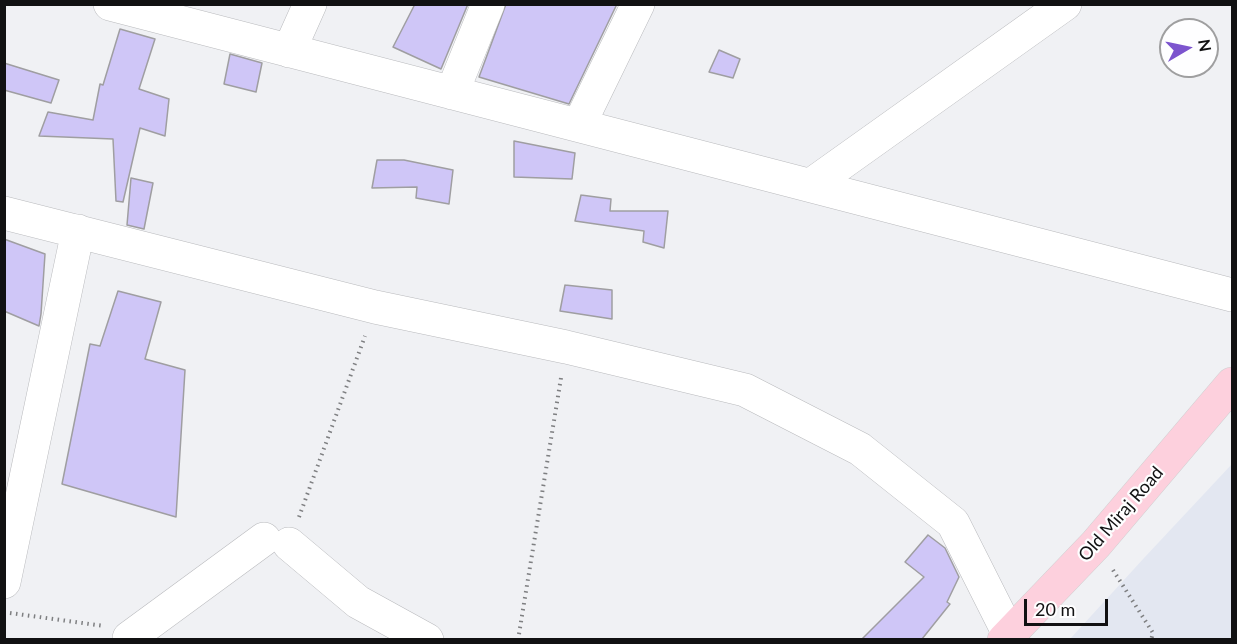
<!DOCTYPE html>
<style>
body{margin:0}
#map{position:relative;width:1237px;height:644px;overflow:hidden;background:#f0f1f4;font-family:Lato,sans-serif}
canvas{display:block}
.frame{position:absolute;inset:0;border:6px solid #111112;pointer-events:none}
.north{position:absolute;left:1159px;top:18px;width:60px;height:60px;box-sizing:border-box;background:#fefeff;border:2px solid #9f9fa0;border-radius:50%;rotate:81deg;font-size:16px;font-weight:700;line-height:24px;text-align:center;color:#111112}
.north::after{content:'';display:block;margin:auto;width:21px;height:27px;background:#7c54ce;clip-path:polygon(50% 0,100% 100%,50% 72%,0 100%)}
.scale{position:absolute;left:1024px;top:599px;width:84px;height:27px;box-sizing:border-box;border:3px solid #111112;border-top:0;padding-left:8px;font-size:18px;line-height:21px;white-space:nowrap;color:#111112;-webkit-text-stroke:4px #fefeff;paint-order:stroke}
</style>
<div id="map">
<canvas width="1237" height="644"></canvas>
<div class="frame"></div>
<div class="north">N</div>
<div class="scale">20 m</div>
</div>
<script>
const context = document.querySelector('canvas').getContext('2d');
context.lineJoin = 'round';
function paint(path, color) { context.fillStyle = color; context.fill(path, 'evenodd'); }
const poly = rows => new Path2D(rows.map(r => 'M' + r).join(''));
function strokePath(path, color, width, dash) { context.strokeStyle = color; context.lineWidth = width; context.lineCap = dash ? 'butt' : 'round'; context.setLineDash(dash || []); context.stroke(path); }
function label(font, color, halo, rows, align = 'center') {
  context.font = font + ' Lato,sans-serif'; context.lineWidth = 4.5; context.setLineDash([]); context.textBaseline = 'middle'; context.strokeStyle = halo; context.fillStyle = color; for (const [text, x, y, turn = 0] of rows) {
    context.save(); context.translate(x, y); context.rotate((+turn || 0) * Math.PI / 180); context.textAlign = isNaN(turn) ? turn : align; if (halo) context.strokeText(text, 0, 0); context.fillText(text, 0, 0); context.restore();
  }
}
paint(poly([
 [1232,464,1232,639,1070,639,1144,558]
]), '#e3e7f1');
const building = poly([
 [415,4,468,4,441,69,393,47,415,4],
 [506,4,617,4,569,104,479,77,506,4],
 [120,29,155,39,139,89,169,99,165,136,140,128,123,202,116,201,113,139,39,136,48,112,93,120,100,84,103,85,120,29],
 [719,50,740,59,733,78,709,72,719,50],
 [230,54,262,63,256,92,224,84,230,54],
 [4,63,59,80,51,103,4,90,4,63],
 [514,141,575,153,572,179,514,177,514,141],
 [377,160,404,160,453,170,449,204,416,198,417,187,372,188,377,160],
 [131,178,153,183,144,229,127,225,131,178],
 [581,195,611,199,610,211,668,211,664,248,643,242,644,231,575,221,581,195],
 [4,239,45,254,41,314,39,326,4,311,4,239],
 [565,285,612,290,612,319,560,311,565,285],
 [118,291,161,302,145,359,185,370,176,517,62,484,90,344,100,346,118,291],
 [928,535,945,548,959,577,947,602,950,604,922,639,862,639,924,577,905,562,928,535]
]);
paint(building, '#cfc6f7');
strokePath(building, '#9f9ea1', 1.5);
const minor = poly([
 [110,4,1232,295],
 [289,51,310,4],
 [452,93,488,4],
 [579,125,638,4],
 [811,185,1065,4],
 [4,213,375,307,566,347,745,390,860,449,953,523,1009,634],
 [289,544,358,602,427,640],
 [4,582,78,231],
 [129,638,264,539]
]);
const primary = poly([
 [1004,640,1096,544,1232,384]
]);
strokePath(minor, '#b9babd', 34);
strokePath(primary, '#cfcfd0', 34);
strokePath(poly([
 [299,517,365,336],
 [1113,570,1153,633,1151,640],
 [10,613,104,626],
 [518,640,561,378]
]), '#7e7f81', 4, [1.5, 4.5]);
strokePath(minor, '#fff', 33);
strokePath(primary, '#fdd0dd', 33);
label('18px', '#111112', '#fefeff', [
 ["Old Miraj Road",1121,514,-49]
]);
</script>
